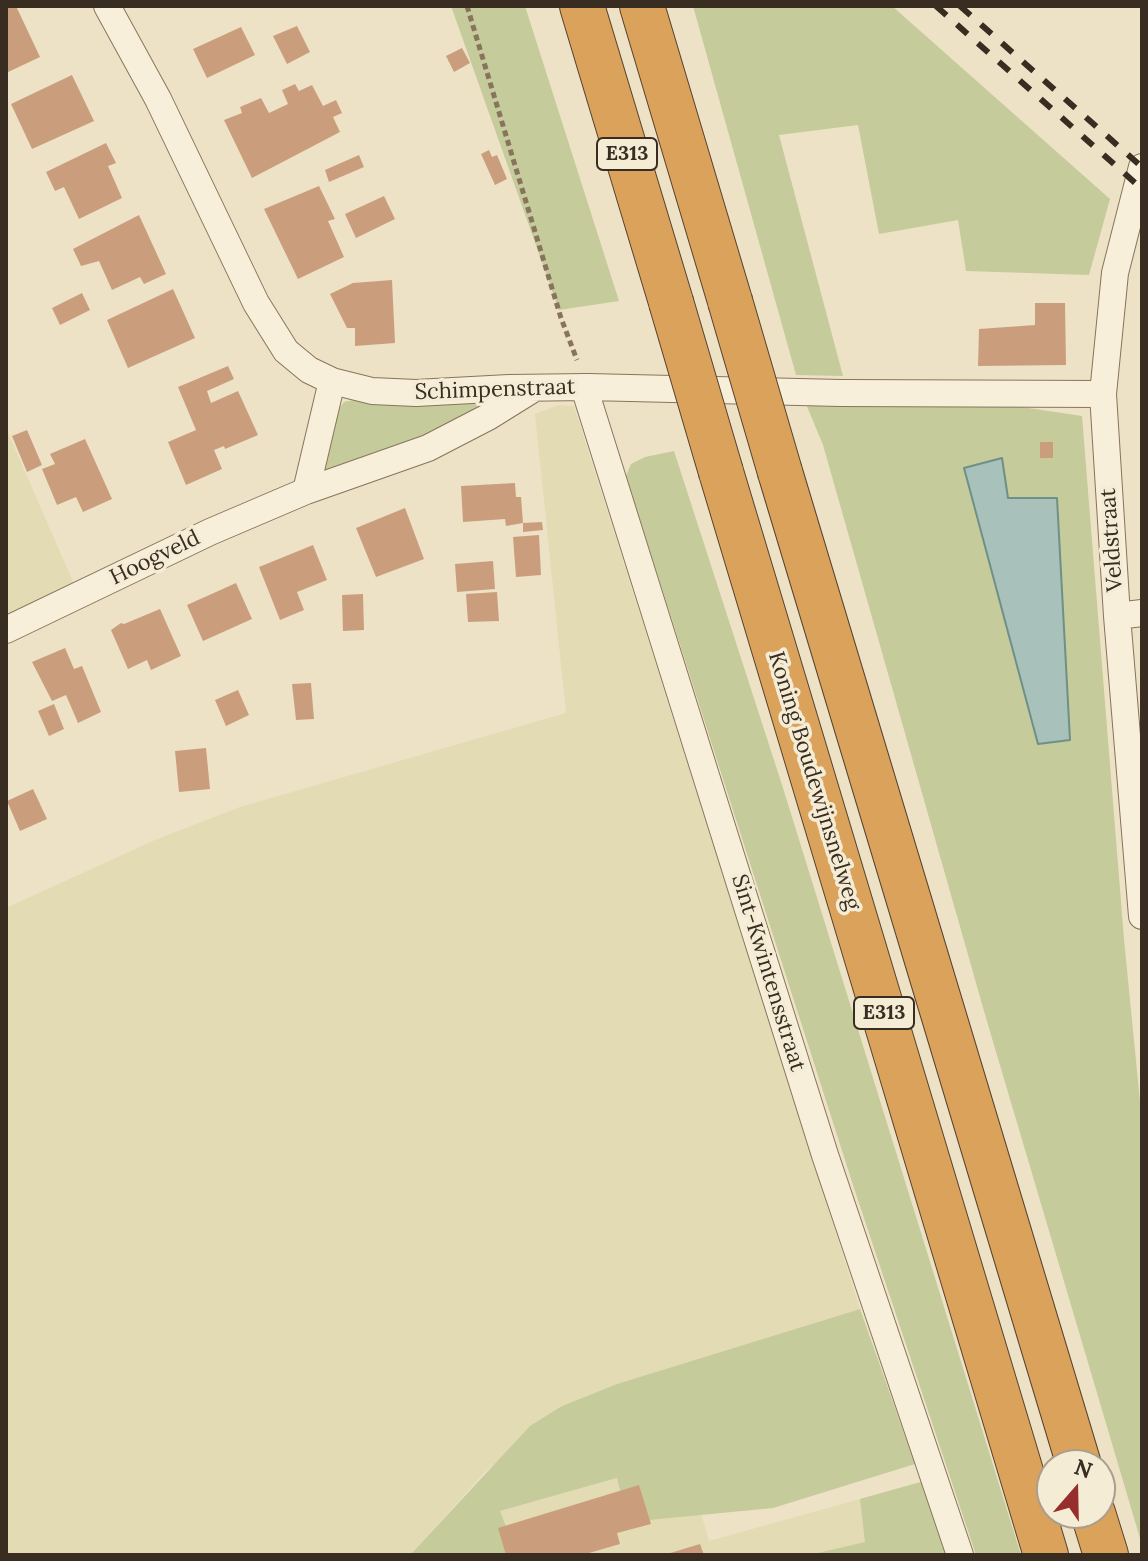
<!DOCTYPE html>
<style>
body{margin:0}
#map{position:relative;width:1148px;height:1561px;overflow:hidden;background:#ede2c6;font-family:Lora,serif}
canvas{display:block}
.frame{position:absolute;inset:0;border:8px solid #392c20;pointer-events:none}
.north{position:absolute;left:1036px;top:1449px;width:80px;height:80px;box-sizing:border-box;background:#f5ecd6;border:2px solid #aa9f8d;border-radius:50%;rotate:20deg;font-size:22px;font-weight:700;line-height:32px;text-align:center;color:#392c20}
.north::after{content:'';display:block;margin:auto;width:28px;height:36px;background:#962e2e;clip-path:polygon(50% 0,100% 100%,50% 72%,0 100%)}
</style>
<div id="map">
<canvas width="1148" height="1561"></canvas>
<div class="frame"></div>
<div class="north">N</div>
</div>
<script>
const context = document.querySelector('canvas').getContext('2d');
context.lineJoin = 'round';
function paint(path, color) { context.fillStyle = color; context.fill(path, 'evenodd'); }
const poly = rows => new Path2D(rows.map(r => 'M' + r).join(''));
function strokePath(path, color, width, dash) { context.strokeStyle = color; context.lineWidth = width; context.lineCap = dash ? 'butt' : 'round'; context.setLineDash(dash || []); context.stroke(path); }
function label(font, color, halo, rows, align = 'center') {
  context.font = font + ' Lora,serif'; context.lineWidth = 7; context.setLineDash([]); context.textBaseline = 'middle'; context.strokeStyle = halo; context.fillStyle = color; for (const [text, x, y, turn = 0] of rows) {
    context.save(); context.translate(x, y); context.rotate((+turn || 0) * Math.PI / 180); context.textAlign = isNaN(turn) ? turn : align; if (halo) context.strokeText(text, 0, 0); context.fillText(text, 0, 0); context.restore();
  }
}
paint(poly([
 [559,405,574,406,860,1309,617,1384,562,1406,484,1473,410,1555,6,1555,6,908,155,840,240,807,566,713,535,414],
 [6,428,74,584,6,614],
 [618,1478,628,1522,701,1513,709,1541,860,1499,866,1542,809,1555,517,1555,500,1511]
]), '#e3dbb4');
paint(poly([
 [451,6,525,6,619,301,559,310],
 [693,6,892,6,1110,199,1089,275,966,271,958,220,879,234,858,125,779,135,843,376,796,375],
 [359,399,491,401,403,448,327,473,321,468,339,409,344,402],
 [806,404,1022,407,1082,416,1124,939,1142,1122,1142,1545,986,1018,823,445],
 [1001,458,1008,498,1057,498,1070,740,1038,744,965,469],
 [674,451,783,788,1021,1555,976,1555,854,1188,626,476,631,464,645,457],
 [860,1309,915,1464,773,1508,628,1522,617,1478,500,1511,517,1555,410,1555,530,1426,562,1406,617,1384],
 [924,1481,948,1555,809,1555,865,1542,860,1499]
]), '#c5cb9a');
const water = poly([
 [1002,458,1008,498,1057,498,1070,740,1038,744,964,468,1002,458]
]);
paint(water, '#a8c1ba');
strokePath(water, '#6e9087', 2);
paint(poly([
 [16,6,40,57,6,73,6,7],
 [297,26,310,52,287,64,273,36],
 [241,27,255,55,207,78,193,49],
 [462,48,470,63,454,72,446,56],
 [72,75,94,121,32,149,11,104],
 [295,84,299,91,312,85,323,106,336,100,342,113,333,117,340,132,252,178,224,120,242,113,240,107,261,98,269,113,288,104,282,90],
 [106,143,116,163,108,166,122,198,79,219,64,187,55,191,46,172],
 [489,150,492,157,497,155,507,179,495,185,481,154],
 [359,155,364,167,329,182,325,170],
 [319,186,335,219,328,221,344,257,298,279,264,209],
 [384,196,395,219,356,238,345,214],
 [139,215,166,274,144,284,140,277,112,290,99,261,81,266,73,249],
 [392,280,395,343,355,346,355,328,347,328,330,294,353,283],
 [173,289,195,338,128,368,107,320],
 [82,293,90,310,60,325,52,308],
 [1035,303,1065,303,1066,365,978,366,979,329,1035,325],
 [228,366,234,379,207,391,211,403,238,391,258,435,225,449,224,446,214,450,222,469,186,485,168,442,196,430,178,387],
 [27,430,42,465,27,472,12,436],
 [85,439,112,499,83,512,76,497,57,505,42,469,55,464,50,454],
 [1040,442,1053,442,1053,458,1040,458],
 [515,483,516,497,521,497,523,523,506,526,505,519,463,522,461,486],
 [405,508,424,559,376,577,356,528],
 [542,522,543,530,523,532,523,523],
 [539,535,541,575,516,577,513,537],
 [313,545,327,580,297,592,304,610,280,620,259,567],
 [493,561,495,589,457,592,455,564],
 [236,583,252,619,203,641,187,605],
 [497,592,499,621,468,622,466,594],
 [363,594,364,630,343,631,342,595],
 [160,609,181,656,151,670,147,660,128,669,111,630,121,623,124,624],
 [65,648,74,669,82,666,101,712,78,723,66,695,52,701,32,662],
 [311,683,314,719,296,720,292,684],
 [238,690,249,715,226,726,215,700],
 [54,704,64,729,49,736,38,711],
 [206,748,210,789,179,792,175,751],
 [33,789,47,819,20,831,7,801],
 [639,1485,651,1524,617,1533,620,1544,582,1555,506,1555,498,1528],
 [700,1544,704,1555,667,1555,667,1554]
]), '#ca9e7d');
const minor = poly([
 [107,6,158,99,256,303,286,351,309,370,332,381,372,391,416,393,509,388,588,387,841,393,1103,394],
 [1142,167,1115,273,1103,394,1117,616,1142,916],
 [584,387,825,1155,960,1555],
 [306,491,332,381],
 [1117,616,1142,613],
 [6,630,210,532,306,491,428,448,488,417,533,389]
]);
const motorway = poly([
 [582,6,671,302],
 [642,6,730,301],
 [721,472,1046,1555],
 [780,472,1079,1465],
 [1093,1513,1106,1555]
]);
strokePath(minor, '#88745c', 28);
strokePath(motorway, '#574230', 46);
strokePath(poly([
 [467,6,561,318,577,360]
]), '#88745c', 5, [6, 4]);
strokePath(minor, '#f8efda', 26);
strokePath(motorway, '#daa25a', 44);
strokePath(poly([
 [936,6,1142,189],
 [960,6,1142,167]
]), '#392c20', 6, [14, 14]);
const motorwayBridge = poly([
 [730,301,780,472],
 [671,302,721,472]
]);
strokePath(motorwayBridge, '#574230', 46, []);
strokePath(motorwayBridge, '#daa25a', 44);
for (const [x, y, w] of [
 [627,154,60],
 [884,1013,60]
]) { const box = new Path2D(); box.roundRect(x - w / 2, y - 16, w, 32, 6); context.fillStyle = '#f5ecd6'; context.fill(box); strokePath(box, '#392c20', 2); }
label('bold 20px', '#392c20', null, [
 ["E313",627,154],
 ["E313",884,1013]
]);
label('22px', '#392c20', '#f5ecd6', [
 ["Schimpenstraat",495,390,-2],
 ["Veldstraat",1112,540,-94],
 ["Hoogveld",155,558,-26],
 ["Koning Boudewijnsnelweg",814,781,73],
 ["Sint-Kwintensstraat",768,973,73]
]);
</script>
